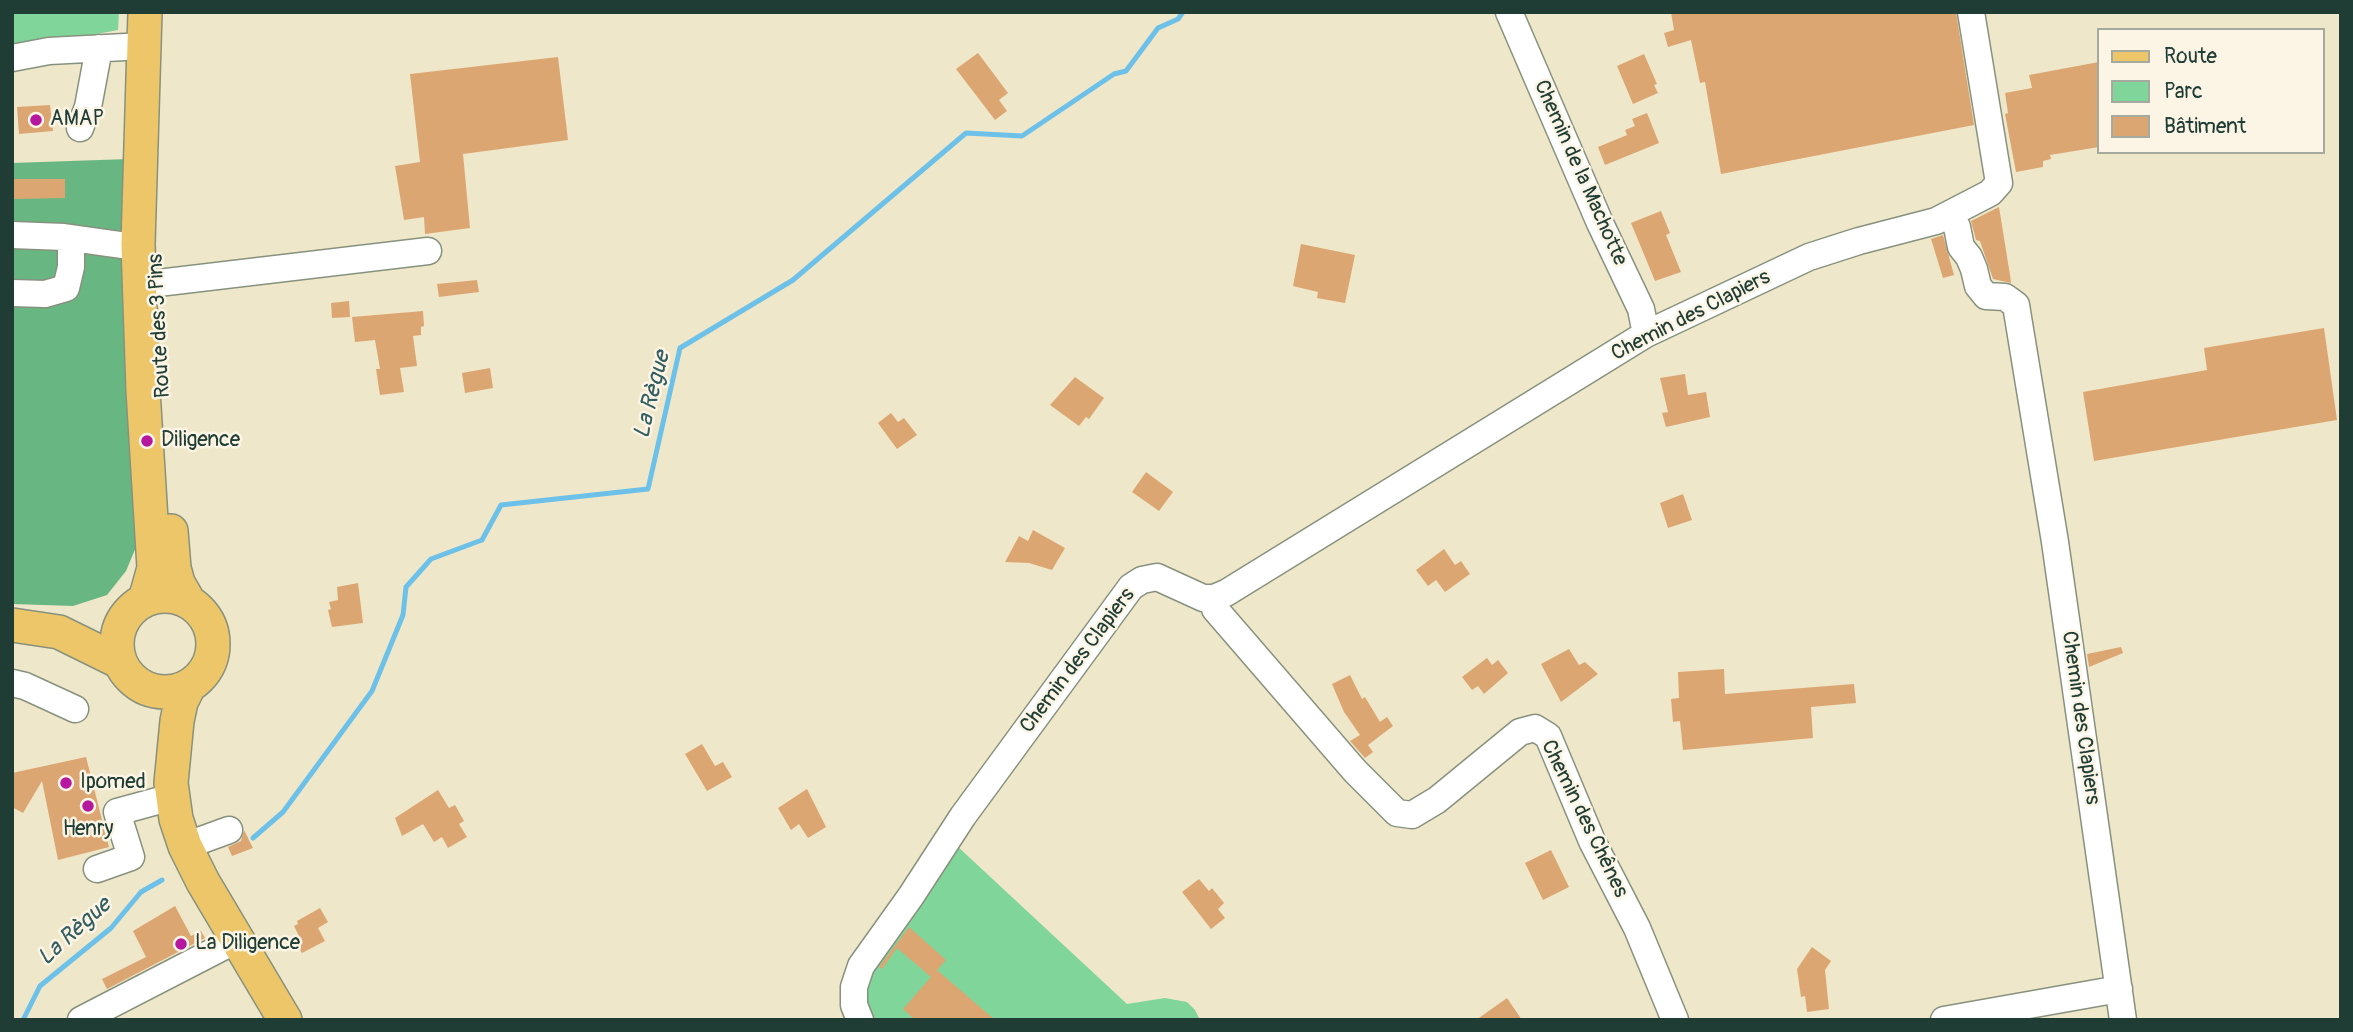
<!DOCTYPE html>
<meta charset="utf-8">
<style>
body{margin:0}
#map{position:relative;width:2353px;height:1032px;overflow:hidden;background:#efe7c9;font-family:Pangolin,sans-serif}
canvas{display:block}
.frame{position:absolute;inset:0;border:14px solid #1f3d34;pointer-events:none}
.legend{position:absolute;left:2097px;top:28px;width:228px;height:126px;box-sizing:border-box;background:#fcf5e5;border:2px solid #a4ab9e;margin:0;padding:9px 12px;list-style:none;font-size:21px;color:#1f3d34}
.legend li{display:flex;align-items:center;gap:14px;height:35px}
.legend b{width:35px;border:2px solid #a4ab9e}
</style>
<div id="map">
<canvas width="2353" height="1032"></canvas>
<div class="frame"></div>
<ul class="legend">
<li><b style="height:9px;background:#ecc669"></b>Route</li>
<li><b style="height:19px;background:#80d69a"></b>Parc</li>
<li><b style="height:19px;background:#dca672"></b>Bâtiment</li>
</ul>
</div>
<script>
const context = document.querySelector('canvas').getContext('2d');
context.lineJoin = 'round';
function paint(path, color) { context.fillStyle = color; context.fill(path, 'evenodd'); }
const poly = rows => new Path2D(rows.map(r => 'M' + r).join(''));
function strokePath(path, color, width, dash) { context.strokeStyle = color; context.lineWidth = width; context.lineCap = dash ? 'butt' : 'round'; context.setLineDash(dash || []); context.stroke(path); }
function label(font, color, halo, rows, align = 'center') {
  context.font = font + ' Pangolin,sans-serif'; context.lineWidth = 5; context.setLineDash([]); context.textBaseline = 'middle'; context.strokeStyle = halo; context.fillStyle = color; for (const [text, x, y, turn = 0] of rows) {
    context.save(); context.translate(x, y); context.rotate((+turn || 0) * Math.PI / 180); context.textAlign = isNaN(turn) ? turn : align; if (halo) context.strokeText(text, 0, 0); context.fillText(text, 0, 0); context.restore();
  }
}
paint(poly([
 [12,12,119,12,118,30,12,50],
 [956,845,1127,1004,1165,998,1187,1002,1195,1010,1200,1020,866,1020,860,1002,869,959]
]), '#80d69a');
paint(poly([
 [129,159,139,540,126,571,107,595,73,606,12,604,12,163]
]), '#68b782');
strokePath(poly([
 [253,838,283,812,372,691,403,615,406,587,431,559,482,540,501,505,648,489,680,348,793,280,966,133,1022,136,1114,74,1126,71,1158,28,1178,19,1183,12],
 [23,1020,40,986,111,928,141,892,162,880]
]), '#6dc1e9', 5);
paint(poly([
 [1671,12,1956,12,1974,125,1721,174,1705,82,1700,83,1691,40,1668,47,1664,33,1674,30],
 [978,53,1008,93,999,100,1007,111,995,120,956,69],
 [1644,54,1657,84,1654,85,1658,93,1633,104,1617,66],
 [558,57,568,140,463,154,470,228,425,234,424,217,404,220,395,166,420,162,410,74],
 [2099,62,2099,147,2050,155,2051,159,2043,161,2043,167,2016,172,2005,114,2008,113,2005,93,2032,88,2029,75],
 [50,105,53,131,19,134,17,107],
 [1647,113,1659,143,1605,165,1598,147,1627,135,1625,130,1635,126,1632,119],
 [12,179,65,179,65,198,12,199],
 [1999,207,2010,275,2011,283,1993,279,1980,241,1976,240,1971,221],
 [1661,211,1670,233,1666,235,1681,272,1655,281,1631,223],
 [1943,235,1954,275,1943,278,1931,239],
 [1301,244,1355,255,1345,303,1317,298,1318,292,1293,286],
 [477,280,479,292,439,297,437,284],
 [349,301,350,317,332,318,331,303],
 [423,311,424,326,421,327,421,335,413,336,417,366,400,368,404,392,380,395,376,369,380,369,375,340,355,342,352,317],
 [2324,328,2337,420,2094,461,2083,392,2207,370,2204,348],
 [490,368,493,388,465,393,462,373],
 [1685,374,1688,395,1706,392,1710,417,1666,427,1662,413,1668,412,1660,378],
 [1075,377,1104,398,1089,419,1086,417,1079,426,1050,405],
 [891,413,898,422,904,418,917,435,897,449,878,423],
 [1146,472,1173,492,1159,511,1132,492],
 [1683,494,1692,520,1668,528,1660,503],
 [1033,530,1065,548,1052,570,1029,563,1005,562,1019,536,1028,541],
 [1444,549,1455,565,1461,561,1470,574,1445,592,1436,580,1428,586,1416,570],
 [358,583,363,623,332,627,328,610,331,609,329,602,338,600,337,587],
 [2121,647,2123,653,2089,667,2087,654],
 [1569,649,1579,665,1585,662,1598,674,1561,702,1541,664],
 [1487,658,1492,665,1498,660,1508,673,1484,694,1478,686,1472,690,1462,677],
 [1724,669,1725,694,1854,684,1856,703,1811,707,1813,738,1683,750,1680,721,1673,722,1671,699,1679,698,1678,672],
 [1350,675,1362,699,1365,697,1380,722,1370,729,1387,717,1393,726,1368,745,1373,752,1365,758,1350,741,1360,735,1344,712,1332,684],
 [702,744,715,766,723,762,732,777,707,791,685,754],
 [86,757,109,847,58,860,42,781,23,813,12,807,12,773],
 [807,789,826,827,808,838,799,824,791,830,778,808],
 [438,790,449,808,455,805,464,821,459,824,467,837,448,848,442,837,434,842,423,824,402,836,395,818],
 [244,830,253,848,232,856,228,847,241,841],
 [1551,850,1569,887,1543,900,1525,863],
 [1199,879,1209,891,1212,888,1224,903,1218,909,1225,918,1211,929,1182,892],
 [175,906,191,936,201,931,205,938,107,989,102,979,146,957,133,931],
 [320,908,328,922,318,928,325,941,302,953,295,941,300,938,294,926,298,924,297,921],
 [909,927,946,960,931,977,897,948,882,969,879,967],
 [1812,947,1831,961,1825,970,1829,1009,1807,1012,1805,996,1801,997,1797,969],
 [937,970,995,1020,915,1020,903,1009],
 [1507,998,1522,1020,1476,1020,1500,1003]
]), '#dca672');
const minor = poly([
 [1509,12,1600,223,1641,309,1646,334],
 [12,58,49,51,144,46],
 [80,128,88,107,99,48],
 [1949,216,1957,227,1961,247,1969,257,1974,269,1978,286,1986,296,2005,297,2016,305,2055,542,2123,1020],
 [12,235,64,237,121,245,138,244],
 [158,283,428,251],
 [12,293,45,294,66,288,71,267,71,238],
 [1214,598,1215,609,1355,771,1397,813,1412,815,1437,800,1520,732,1535,728,1548,736,1592,841,1637,928,1675,1020],
 [12,683,25,686,75,709],
 [185,846,229,830],
 [97,869,131,857,117,812,172,797],
 [81,1020,236,940],
 [860,1020,854,1005,854,987,861,966,911,896,963,816,1131,587,1142,580,1157,577,1203,598,1214,598,1226,593,1646,334,1809,257,1859,241,1936,221,1990,193,1999,183,1971,12],
 [1944,1020,2119,989]
]);
const major = poly([
 [171,531,174,568,178,583,189,602],
 '117 644a48 48 0 1 1 96 0a48 48 0 1 1-96 0Z',
 [145,600,154,568,143,390,138,244,145,12],
 [12,625,59,632,120,662],
 [189,686,181,702,177,721,171,783,176,819,185,846,203,882,285,1020]
]);
strokePath(minor, '#87927e', 29);
strokePath(major, '#87927e', 36);
strokePath(minor, '#fff', 26);
strokePath(major, '#ecc669', 33);
for (const [x, y, r, color] of [
 [36,120,7,"#b5179e"],
 [147,441,7,"#b5179e"],
 [66,783,7,"#b5179e"],
 [88,806,7,"#b5179e"],
 [181,944,7,"#b5179e"]
]) { const dot = new Path2D(); dot.arc(x, y, r, 0, 2 * Math.PI); context.fillStyle = color; context.fill(dot); strokePath(dot, '#fcf5e5', 2.5); }
label('21px', '#1f3d34', '#fcf5e5', [
 ["AMAP",50,120],
 ["Diligence",161,441],
 ["Ipomed",80,783],
 ["Henry",88,830,"center"],
 ["La Diligence",195,944]
], 'left');
label('21px', '#1f3d34', '#fcf5e5', [
 ["Chemin de la Machotte",1580,173,66],
 ["Chemin des Clapiers",1691,316,-27],
 ["Route des 3 Pins",160,326,-93],
 ["Chemin des Clapiers",1078,661,-53],
 ["Chemin des Clapiers",2080,718,82],
 ["Chemin des Chênes",1584,819,64]
]);
label('italic 23px', '#325e61', '#fcf5e5', [
 ["La Règue",653,395,-76],
 ["La Règue",75,932,-42]
]);
</script>
